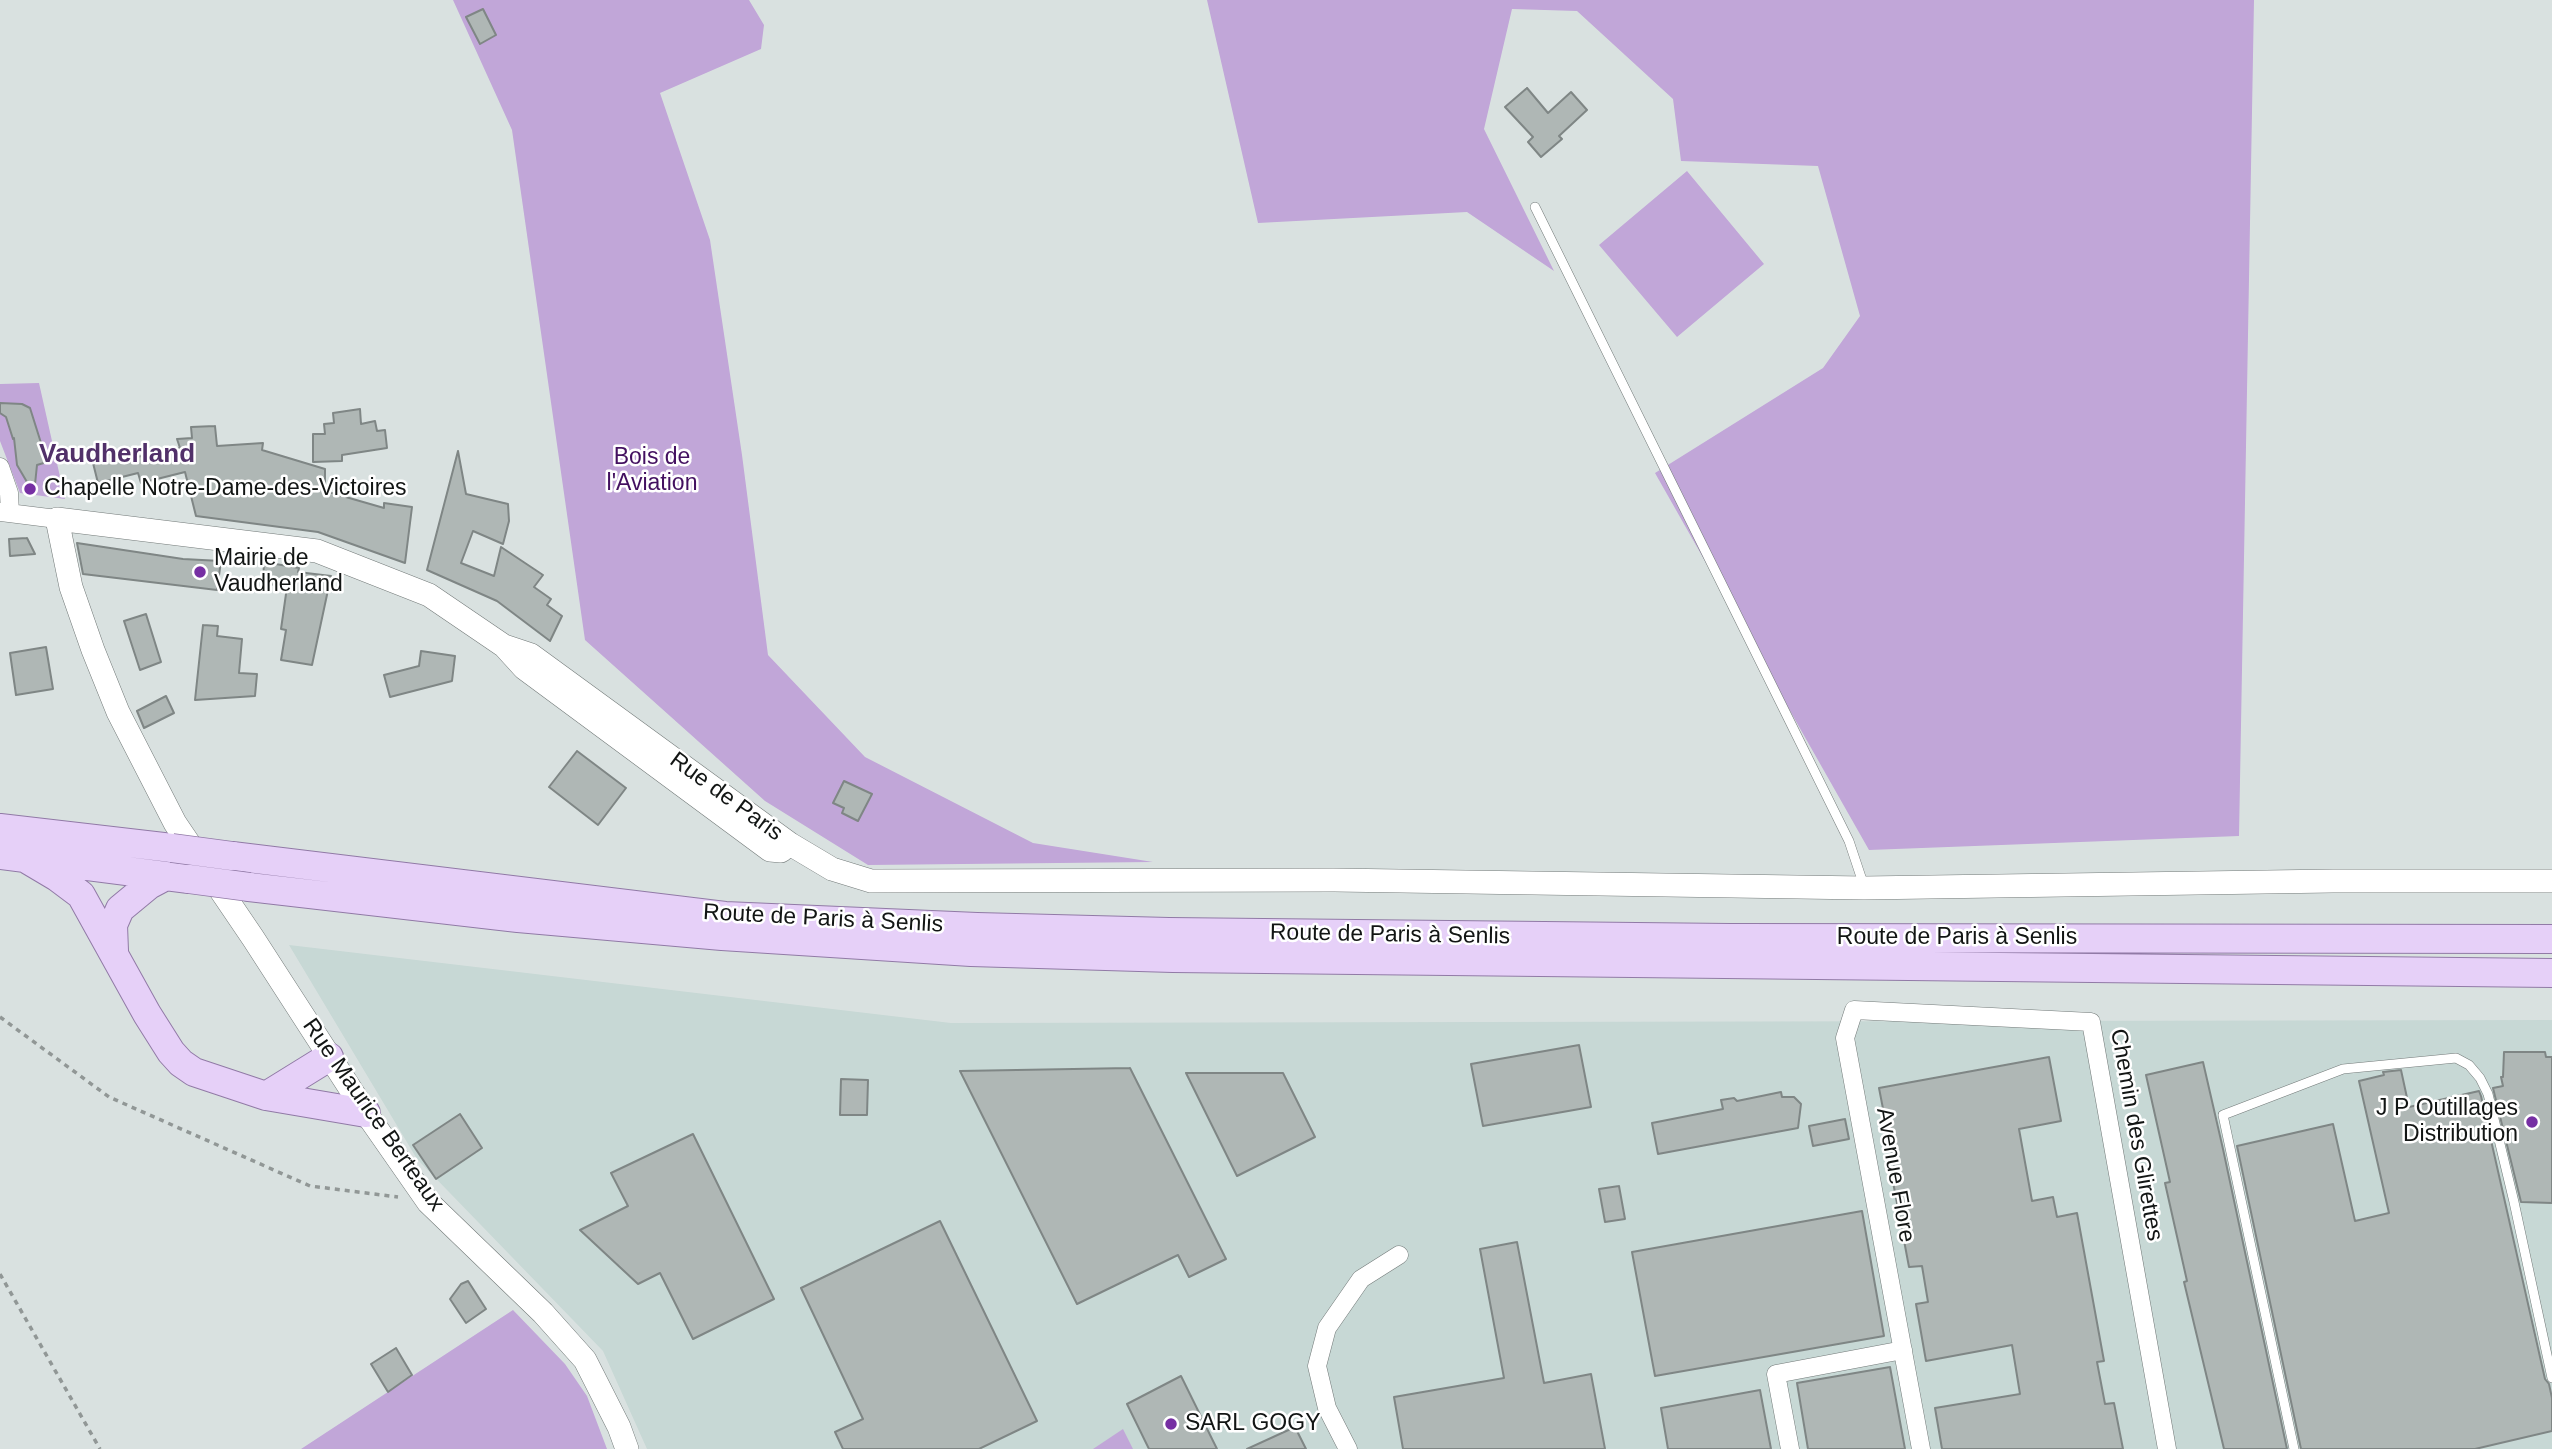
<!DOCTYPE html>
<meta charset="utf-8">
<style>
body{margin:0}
canvas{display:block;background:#d9e1e0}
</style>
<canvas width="2552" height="1449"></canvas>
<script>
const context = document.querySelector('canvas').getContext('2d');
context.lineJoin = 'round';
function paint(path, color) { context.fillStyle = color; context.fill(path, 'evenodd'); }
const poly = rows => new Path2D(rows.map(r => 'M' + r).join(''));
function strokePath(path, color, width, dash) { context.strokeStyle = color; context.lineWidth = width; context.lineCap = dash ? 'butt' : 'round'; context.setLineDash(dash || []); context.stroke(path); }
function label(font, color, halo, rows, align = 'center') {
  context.font = font + ' Helvetica,sans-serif'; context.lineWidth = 5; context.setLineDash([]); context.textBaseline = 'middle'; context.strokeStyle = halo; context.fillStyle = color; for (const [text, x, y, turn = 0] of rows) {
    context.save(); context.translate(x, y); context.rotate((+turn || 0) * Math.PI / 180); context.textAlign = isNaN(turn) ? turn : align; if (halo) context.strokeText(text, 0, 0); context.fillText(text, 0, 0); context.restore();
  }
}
paint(poly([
 [289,945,951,1023,2552,1020,2552,1449,647,1449,603,1351,417,1159]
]), '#c7d8d5');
paint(poly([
 [453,0,749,0,764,25,761,49,660,93,710,240,742,455,768,655,865,757,1033,843,1153,862,868,865,765,801,585,640,512,130],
 [1207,0,2254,0,2239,836,1869,850,1655,473,1823,368,1860,316,1818,166,1681,161,1673,99,1577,11,1512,9,1484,129,1554,271,1467,212,1258,223],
 [1687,171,1764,264,1677,337,1599,245],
 [39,383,65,499,20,493,0,441,0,384],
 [513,1310,565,1364,587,1396,607,1449,301,1449],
 [1123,1429,1133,1449,1093,1449]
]), '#c1a6d8');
const building = poly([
 [483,9,496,35,480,44,466,17,483,9],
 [1527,88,1548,113,1571,92,1587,110,1559,136,1562,139,1541,157,1528,142,1533,137,1505,107,1527,88],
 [0,403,22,404,30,408,47,462,37,465,34,494,17,465,14,438,13,439,6,417,0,413,0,403],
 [360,409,361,424,375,421,377,431,385,430,387,448,342,455,342,461,313,462,313,434,325,434,324,424,334,423,333,413,360,409],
 [215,426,217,446,263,443,262,450,325,469,325,491,384,508,384,503,412,507,405,563,318,532,196,516,185,472,141,483,138,473,98,483,92,459,130,450,132,458,180,448,177,439,192,438,191,427,215,426],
 [458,451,466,494,508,504,509,521,503,544,473,531,461,563,494,576,501,547,543,575,534,587,551,599,547,605,562,616,550,641,497,601,427,570,458,451],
 [27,538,35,554,10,556,9,539,27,538],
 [77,543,183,559,221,561,217,590,83,574,77,543],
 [264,562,299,568,298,572,331,576,312,665,281,660,286,630,281,629,287,587,263,583,264,562],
 [146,614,161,662,140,670,124,621,146,614],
 [203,625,218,626,217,636,242,639,239,673,257,674,255,696,195,700,203,625],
 [46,647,53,689,16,695,10,653,46,647],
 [421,651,455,656,452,681,390,697,384,675,419,666,421,651],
 [166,696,174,713,144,728,137,711,166,696],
 [577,751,626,788,598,825,549,787,577,751],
 [844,781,872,794,858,821,842,813,844,808,833,803,844,781],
 [1579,1045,1591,1107,1483,1126,1471,1064,1579,1045],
 [2504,1052,2545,1052,2546,1057,2552,1057,2552,1203,2521,1202,2493,1088,2503,1086,2501,1077,2503,1077,2504,1052],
 [2049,1057,2061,1121,2019,1129,2032,1201,2053,1197,2057,1217,2077,1213,2104,1361,2097,1362,2105,1404,2114,1403,2123,1449,1942,1449,1935,1408,2020,1394,2012,1345,1926,1361,1916,1304,1928,1302,1922,1266,1909,1267,1893,1182,1897,1181,1879,1088,2049,1057],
 [2203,1062,2223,1149,2287,1449,2224,1449,2184,1282,2187,1281,2165,1183,2170,1182,2146,1075,2203,1062],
 [1130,1068,1226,1259,1189,1277,1178,1255,1077,1304,960,1071,1130,1068],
 [2401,1070,2409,1107,2479,1091,2481,1096,2545,1379,2549,1384,2552,1398,2552,1431,2475,1449,2301,1449,2237,1146,2333,1124,2355,1221,2389,1213,2359,1081,2384,1075,2383,1072,2401,1070],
 [1186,1073,1283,1073,1315,1137,1237,1176,1186,1073],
 [841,1079,868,1080,867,1115,840,1115,841,1079],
 [1781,1092,1782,1097,1794,1097,1801,1104,1798,1128,1658,1154,1652,1123,1723,1109,1721,1100,1734,1098,1737,1101,1781,1092],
 [460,1114,482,1148,436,1179,413,1145,460,1114],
 [1845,1119,1849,1139,1813,1146,1809,1126,1845,1119],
 [693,1134,774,1299,693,1339,660,1273,638,1284,580,1230,628,1206,611,1173,693,1134],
 [1619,1186,1625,1219,1605,1222,1599,1189,1619,1186],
 [1862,1211,1884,1336,1655,1376,1632,1252,1862,1211],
 [940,1221,1037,1421,979,1449,843,1449,835,1432,863,1419,801,1288,940,1221],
 [1517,1242,1544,1383,1591,1374,1605,1449,1403,1449,1394,1397,1504,1378,1480,1249,1517,1242],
 [468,1281,486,1309,466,1323,450,1299,461,1284,468,1281],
 [396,1348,412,1375,388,1392,371,1364,396,1348],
 [1890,1367,1905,1449,1808,1449,1797,1383,1890,1367],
 [1181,1376,1217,1449,1149,1449,1127,1404,1181,1376],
 [1760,1390,1771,1449,1668,1449,1661,1408,1760,1390],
 [1295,1427,1306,1449,1247,1449,1295,1427]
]);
paint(building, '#afb7b5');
strokePath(building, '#7f8685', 2);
const service = poly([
 [1535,207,1849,841,1864,886],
 [2294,1449,2223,1115,2343,1069,2456,1058,2469,1065,2480,1078,2488,1094,2514,1202,2552,1378]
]);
const minor = poly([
 [0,467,9,493,10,513],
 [0,512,57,519],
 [1348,1449,1327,1408,1317,1366,1327,1328,1361,1279,1399,1255],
 [1790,1449,1776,1374,1903,1350],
 [1921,1449,1845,1038,1854,1010,2091,1022,2167,1449]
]);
const tertiary = poly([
 [504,646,524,668,770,850,781,851,790,844,531,655,504,646,429,595,317,551,57,519,71,587,93,650,118,712,175,823,253,938,366,1113,428,1202,543,1313,585,1360,619,1427,627,1449],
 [790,844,832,869,871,881,1334,880,1864,888,2333,881,2552,881]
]);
const primary = poly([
 [0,828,172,848],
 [0,855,189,879],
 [232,856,725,916,977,927,1169,932,1730,938,2552,939],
 [25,858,57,877,81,895,147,1014,171,1052,181,1063,194,1072,266,1096,366,1113],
 [249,887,518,918,722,936,971,952,1173,958,2552,973],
 [114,951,113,925,120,909,149,885,166,876],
 [266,1096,329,1057]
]);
strokePath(service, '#737a79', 10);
strokePath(minor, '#737a79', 19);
strokePath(tertiary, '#737a79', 24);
strokePath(primary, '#917aa6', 30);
strokePath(poly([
 [0,1017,109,1097,310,1186,398,1197],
 [0,1274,100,1449]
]), '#919796', 3.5, [5, 5]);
strokePath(service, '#fff', 9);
strokePath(minor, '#fff', 18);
strokePath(tertiary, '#fff', 23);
strokePath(primary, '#e6d0f8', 28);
const primaryBridge = poly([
 [172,848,232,856],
 [189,879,249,887]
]);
strokePath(primaryBridge, '#917aa6', 30, []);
strokePath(primaryBridge, '#e6d0f8', 28);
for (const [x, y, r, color] of [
 [30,489,7,"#762fa3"],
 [200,572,7,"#762fa3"],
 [2532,1122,7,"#762fa3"],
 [1171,1424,7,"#762fa3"]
]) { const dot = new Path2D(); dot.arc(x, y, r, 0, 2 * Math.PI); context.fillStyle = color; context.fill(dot); strokePath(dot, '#fff', 2.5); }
label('23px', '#431060', '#fff', [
 ["Bois de",652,458],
 ["l'Aviation",652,484]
]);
label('23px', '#121514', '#fff', [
 ["Chapelle Notre-Dame-des-Victoires",44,489],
 ["Mairie de",214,559],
 ["Vaudherland",214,585],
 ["J P Outillages",2518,1109,"right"],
 ["Distribution",2518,1135,"right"],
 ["SARL GOGY",1185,1424]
], 'left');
label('23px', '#121514', '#fff', [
 ["Rue de Paris",726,797,36],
 ["Route de Paris à Senlis",823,919,3],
 ["Route de Paris à Senlis",1390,935,1],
 ["Route de Paris à Senlis",1957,938],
 ["Rue Maurice Berteaux",373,1115,55],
 ["Chemin des Glirettes",2136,1135,80],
 ["Avenue Flore",1895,1175,80]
]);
label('bold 26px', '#513069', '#fff', [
 ["Vaudherland",117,455]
]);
</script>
